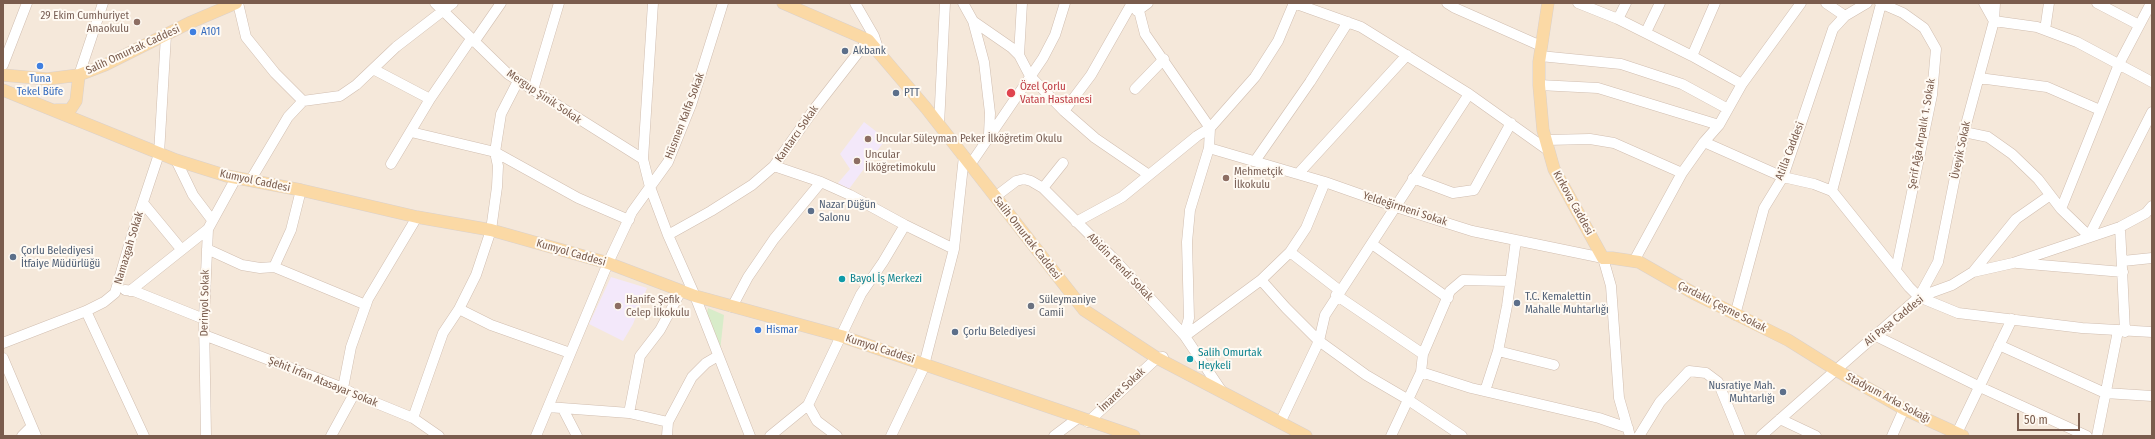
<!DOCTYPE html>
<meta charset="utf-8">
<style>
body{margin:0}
#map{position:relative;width:2155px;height:439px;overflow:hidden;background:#fdf6ec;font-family:"Fira Sans Condensed",sans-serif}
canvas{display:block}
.frame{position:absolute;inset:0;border:4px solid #7a5c4d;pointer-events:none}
.scale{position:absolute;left:2017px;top:413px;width:63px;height:18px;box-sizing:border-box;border:2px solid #7a5c4d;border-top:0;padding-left:5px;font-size:12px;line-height:14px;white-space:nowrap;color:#7a5c4d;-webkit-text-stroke:3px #fffaf3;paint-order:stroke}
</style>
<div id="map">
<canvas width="2155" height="439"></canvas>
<div class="frame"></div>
<div class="scale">50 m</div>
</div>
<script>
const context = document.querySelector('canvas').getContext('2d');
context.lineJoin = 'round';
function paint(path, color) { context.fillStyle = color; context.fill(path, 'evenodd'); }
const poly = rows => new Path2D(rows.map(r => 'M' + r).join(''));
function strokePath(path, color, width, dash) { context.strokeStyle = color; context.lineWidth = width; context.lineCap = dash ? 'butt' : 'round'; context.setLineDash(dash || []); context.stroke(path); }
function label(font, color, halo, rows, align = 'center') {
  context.font = font + ' "Fira Sans Condensed",sans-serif'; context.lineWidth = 4; context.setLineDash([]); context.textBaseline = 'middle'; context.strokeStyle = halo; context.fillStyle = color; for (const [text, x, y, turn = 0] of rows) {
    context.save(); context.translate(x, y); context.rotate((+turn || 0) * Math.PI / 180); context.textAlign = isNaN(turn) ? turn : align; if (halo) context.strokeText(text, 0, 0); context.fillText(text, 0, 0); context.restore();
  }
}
paint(poly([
 [3,3,2152,3,2152,436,3,436]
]), '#f5e8da');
paint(poly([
 [864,122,886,139,849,189,838,183,850,169,840,154],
 [611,277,647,288,633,324,623,341,589,324]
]), '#f3e8fa');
paint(poly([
 [708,308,724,315,720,351,707,313]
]), '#d8ecc9');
const minor = poly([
 [238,3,246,37,275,73,303,101],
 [435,3,508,74,643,159,650,187,668,235,695,296,750,436],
 [855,3,874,36,878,48],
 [963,3,973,21,984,62,990,113,989,134],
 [1294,3,1361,27,1469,94,1549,151],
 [1447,3,1455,8,1541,46],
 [1578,3,1618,19,1692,56,1742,84],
 [1826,3,1845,16],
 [1880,3,1903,13,1924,28,1936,49,1932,95,1896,270],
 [1995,3,1994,21,2037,27,2077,42,2152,82],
 [2097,3,2139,25],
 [1137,11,1148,3],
 [1618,19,1626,3],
 [973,21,1012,48,1019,55,1030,76,1064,111,1095,138,1149,175],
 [2045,30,2049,3],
 [1646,32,1660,3],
 [474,42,501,3],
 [1019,55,1022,3],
 [1540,56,1621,64,1682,84,1728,109],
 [1692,56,1715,3],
 [3,65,27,3],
 [373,69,430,99],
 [79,75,103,3],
 [1979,78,2047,87,2100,110],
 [1539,85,1598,88,1719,125],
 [1135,89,1164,59],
 [533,90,559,3],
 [303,101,340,96,356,85,396,47,453,3],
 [1064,111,1091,75,1132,3],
 [939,125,945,3],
 [411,132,495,152,578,198,629,220],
 [1964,132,1988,137,2012,154,2038,179,2061,209,2089,236],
 [1546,140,1590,139,1614,143,1682,173],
 [1704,142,1783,177,1814,184,1832,191,1909,287,1919,297,1958,313,2082,328,2152,332],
 [1209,148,1325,182,1396,207,1472,231,1603,258,1611,286,1619,398,1630,436],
 [643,159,653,3],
 [176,160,193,195,212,220],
 [1255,161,1310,82,1348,22],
 [391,164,430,99,471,39],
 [970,165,1043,58,1055,35,1065,3],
 [774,166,821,182,850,195,905,225,954,249],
 [1298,174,1407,55],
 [1413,178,1453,193,1474,190,1511,123],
 [250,181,288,117,303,101],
 [1043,188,1063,163],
 [1832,191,1881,4],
 [995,197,1016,181,1024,179,1031,181,1043,188,1114,259,1184,335,1223,393],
 [143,203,181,249],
 [2061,209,2119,64,2151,3],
 [1076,222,1122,197,1197,136,1210,128,1145,34,1137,3],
 [2120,227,2125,332],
 [668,235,711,211,752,185,774,166,815,108,868,40],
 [2085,238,2089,236,2152,112],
 [1372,244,1448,298],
 [207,249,242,265,260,268,274,267,366,305],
 [1290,252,1339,290],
 [1634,261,1682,173,1704,142,1719,125,1742,84,1801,3],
 [2123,261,2152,258],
 [2017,263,2123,272],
 [274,267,291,230,301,190],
 [1973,272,2016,219,2049,196],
 [1261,280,1286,308,1319,341,1366,375,1407,399,1462,436],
 [125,290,134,291,204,319],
 [130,291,208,229],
 [1336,295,1423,354],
 [1919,297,1938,262,1964,132,1994,21,1984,3],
 [732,307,748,277,774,239,821,182],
 [459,309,491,325,570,353],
 [86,311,144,436],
 [1735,315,1764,208,1783,177,1833,29,1845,16,1867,3],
 [204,335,343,388,354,394,413,418,439,436],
 [1184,335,1189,318,1187,242,1190,210,1209,148,1210,128,1255,77,1278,41,1294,3],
 [1874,335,1980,387,2087,436],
 [1185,336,1261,280,1290,252,1306,228,1325,182],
 [3,343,86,311,104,302,115,293,132,235,159,154,166,35],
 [1999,345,2105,393,2152,396],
 [1498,351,1554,365],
 [3,358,36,436],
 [1421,372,1471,388,1599,418,1628,428],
 [343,388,351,347,368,299,417,217],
 [1485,391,1498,351,1507,306,1516,240],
 [808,405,817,421,837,436],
 [548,407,629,413,668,422],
 [563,409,577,436],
 [629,413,640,356,660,330,681,291],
 [413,418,443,333,459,309,476,275,491,230,497,187,498,166,495,152,501,114,518,81],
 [1780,419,1816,436],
 [1088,422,1157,358,1163,357],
 [1280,423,1319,341,1325,315,1469,94],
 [1957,433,2012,319],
 [22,436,31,427],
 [206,436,204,319,208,229,236,178],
 [331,436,354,394],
 [536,436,608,263,632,212,668,162,691,105,723,3],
 [667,436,668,422,692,377,706,363,718,356],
 [770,436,808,405,861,294,883,262,905,225],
 [891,436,923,369,954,249,964,156],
 [1054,436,1078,418],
 [1391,436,1421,372,1423,354,1450,291,1463,280,1509,281],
 [1639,436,1660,402,1689,371,1706,373,1718,382,1740,436],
 [1761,436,1919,297,1952,285,1973,272,2013,263,2120,227,2146,213,2152,206],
 [1892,436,1904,409],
 [2097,436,2118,331]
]);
const major = poly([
 [783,3,868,40,926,108,1084,310,1157,358,1306,436],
 [1548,3,1539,62,1539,85,1543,130,1554,169,1603,258,1612,258,1639,262,1695,294,1788,340,1836,370,1904,409,1963,436],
 [3,75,47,79,79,75,105,65,189,23,236,3],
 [3,90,176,160,227,176,301,190,417,217,491,230,608,263,695,296,841,336,1134,436],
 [56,110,70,110,76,101,79,75]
]);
strokePath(minor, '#d1beb0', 11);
strokePath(major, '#dad1cd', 13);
strokePath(minor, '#fff', 10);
strokePath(major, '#fbd9a5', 12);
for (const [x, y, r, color] of [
 [137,22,4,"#8d6e63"],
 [193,32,4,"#3f7fe0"],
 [845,51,4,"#5c6f8a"],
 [40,66,4,"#3f7fe0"],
 [896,93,4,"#5c6f8a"],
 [1011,93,5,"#e0444e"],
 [868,139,4,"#8d6e63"],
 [857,161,4,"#8d6e63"],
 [1226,178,4,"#8d6e63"],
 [811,211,4,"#5c6f8a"],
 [13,257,4,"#5c6f8a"],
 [842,279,4,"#0f9aa8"],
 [1517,303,4,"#5c6f8a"],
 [618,306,4,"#8d6e63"],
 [1031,306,4,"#6b7280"],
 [758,330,4,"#3f7fe0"],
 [955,332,4,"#5c6f8a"],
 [1190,359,4,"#0f9aa8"],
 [1783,392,4,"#5c6f8a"]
]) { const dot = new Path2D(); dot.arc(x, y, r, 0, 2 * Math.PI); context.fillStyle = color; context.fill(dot); strokePath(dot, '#fffaf3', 1.5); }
label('11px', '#785e54', '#fffaf3', [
 ["29 Ekim Cumhuriyet",129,16,"right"],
 ["Anaokulu",129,29,"right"],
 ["Uncular Süleyman Peker İlköğretim Okulu",876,139],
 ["Uncular",865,155],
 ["İlköğretimokulu",865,168],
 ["Mehmetçik",1234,172],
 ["İlkokulu",1234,185],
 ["Hanife Şefik",626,300],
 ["Celep İlkokulu",626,313]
], 'left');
label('11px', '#366cbe', '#fffaf3', [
 ["A101",201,32],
 ["Tuna",40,79,"center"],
 ["Tekel Büfe",40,92,"center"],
 ["Hismar",766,330]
], 'left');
label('11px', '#7a5c4d', '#fffaf3', [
 ["Salih Omurtak Caddesi",133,50,-25],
 ["Mergup Şinik Sokak",544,97,34],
 ["Hüsmen Kalfa Sokak",685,116,-69],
 ["Kantarcı Sokak",797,134,-55],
 ["Şerif Ağa Arpalık 1. Sokak",1922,134,-80],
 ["Üveyik Sokak",1961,150,-78],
 ["Atilla Caddesi",1790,151,-69],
 ["Kumyol Caddesi",255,181,12],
 ["Kırkova Caddesi",1573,203,61],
 ["Yeldeğirmeni Sokak",1405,209,18],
 ["Salih Omurtak Caddesi",1027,238,52],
 ["Namazgah Sokak",129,248,-73],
 ["Kumyol Caddesi",571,253,16],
 ["Abidin Efendi Sokak",1120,267,46],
 ["Derinyol Sokak",205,303,-89],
 ["Çardaklı Çeşme Sokak",1722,307,27],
 ["Ali Paşa Caddesi",1894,321,-39],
 ["Kumyol Caddesi",880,349,18],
 ["Şehit İrfan Atasayar Sokak",323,382,22],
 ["İmaret Sokak",1122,390,-43],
 ["Stadyum Arka Sokağı",1888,398,28]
]);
label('11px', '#4e5e75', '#fffaf3', [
 ["Akbank",853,51],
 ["PTT",904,93],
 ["Nazar Düğün",819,205],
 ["Salonu",819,218],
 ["Çorlu Belediyesi",21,251],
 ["İtfaiye Müdürlüğü",21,264],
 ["T.C. Kemalettin",1525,297],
 ["Mahalle Muhtarlığı",1525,310],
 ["Çorlu Belediyesi",963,332],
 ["Nusratiye Mah.",1775,386,"right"],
 ["Muhtarlığı",1775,399,"right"]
], 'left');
label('11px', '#be3a42', '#fffaf3', [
 ["Özel Çorlu",1020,87],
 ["Vatan Hastanesi",1020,100]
], 'left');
label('11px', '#0d838f', '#fffaf3', [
 ["Bayol İş Merkezi",850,279],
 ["Salih Omurtak",1198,353],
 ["Heykeli",1198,366]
], 'left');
label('11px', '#5b616d', '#fffaf3', [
 ["Süleymaniye",1039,300],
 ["Camii",1039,313]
], 'left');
</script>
